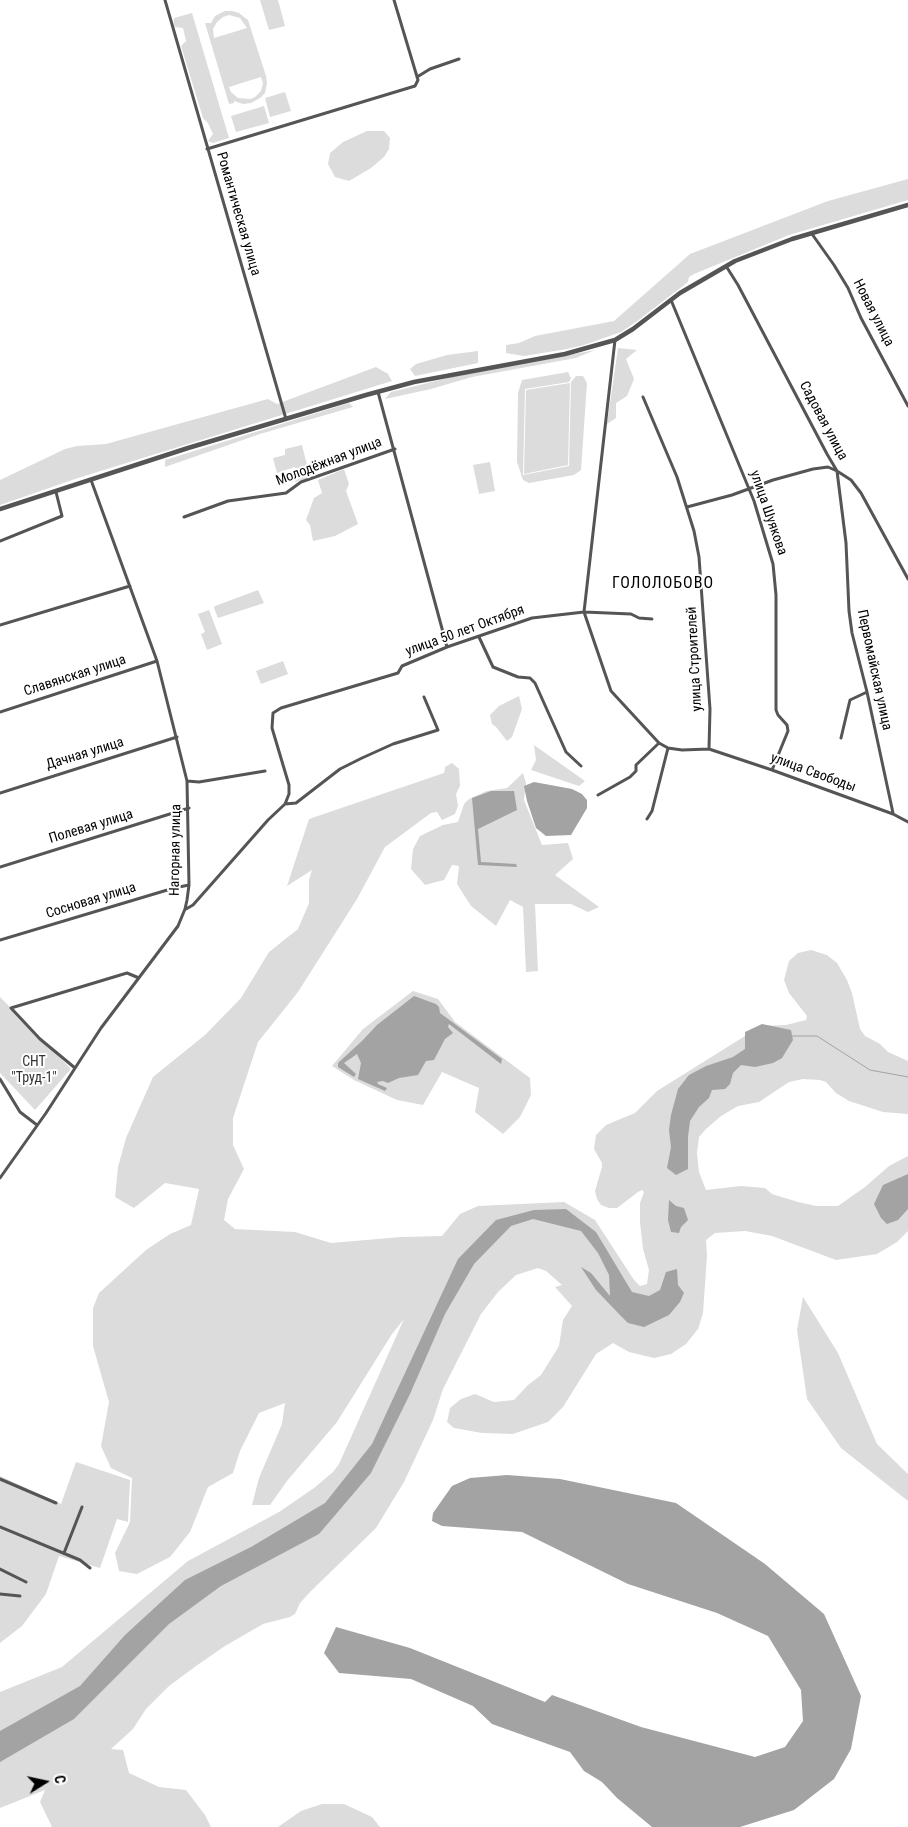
<!DOCTYPE html>
<meta charset="utf-8">
<style>
body{margin:0}
#map{position:relative;width:908px;height:1827px;overflow:hidden;background:#fff;font-family:"Roboto Condensed",sans-serif}
canvas{display:block}
.north{position:absolute;left:20px;top:1757px;width:50px;height:50px;-webkit-text-stroke:4px #fff;paint-order:stroke;rotate:80deg;font-size:14px;font-weight:700;line-height:20px;text-align:center;color:#000}
.north::after{content:'';display:block;margin:auto;width:18px;height:22px;background:#000;clip-path:polygon(50% 0,100% 100%,50% 72%,0 100%)}
</style>
<div id="map">
<canvas width="908" height="1827"></canvas>
<div class="north">С</div>
</div>
<script>
const context = document.querySelector('canvas').getContext('2d');
context.lineJoin = 'round';
function paint(path, color) { context.fillStyle = color; context.fill(path, 'evenodd'); }
const poly = rows => new Path2D(rows.map(r => 'M' + r).join(''));
function strokePath(path, color, width, dash) { context.strokeStyle = color; context.lineWidth = width; context.lineCap = dash ? 'butt' : 'round'; context.setLineDash(dash || []); context.stroke(path); }
function label(font, color, halo, rows, align = 'center') {
  context.font = font + ' "Roboto Condensed",sans-serif'; context.lineWidth = 4; context.setLineDash([]); context.textBaseline = 'middle'; context.strokeStyle = halo; context.fillStyle = color; for (const [text, x, y, turn = 0] of rows) {
    context.save(); context.translate(x, y); context.rotate((+turn || 0) * Math.PI / 180); context.textAlign = isNaN(turn) ? turn : align; if (halo) context.strokeText(text, 0, 0); context.fillText(text, 0, 0); context.restore();
  }
}
paint(poly([
 [260,0,278,0,285,26,269,30],
 [225,11,232,11,239,13,248,20,266,76,267,83,265,93,260,98,251,103,243,104,234,101,234,103,229,104,205,23,211,23,215,16],
 [229,15,240,18,247,28,214,38,213,29,217,22,223,17],
 [261,77,263,83,261,91,255,97,250,99,238,98,231,92,229,87],
 [192,13,229,138,213,143,208,141,213,134,208,123,203,118,181,46,186,41,183,28,175,27,174,24,174,18],
 [285,92,291,111,270,117,265,98],
 [264,106,269,123,236,132,231,116],
 [367,131,384,131,390,138,389,149,384,157,371,168,349,181,335,177,328,164,330,153,343,142],
 [908,179,908,200,789,235,694,274,689,277,688,282,636,322,621,332,584,345,567,349,524,356,506,353,506,345,519,343,535,336,614,321,690,254,828,201],
 [618,348,637,350,626,359,634,379,627,396,616,403,616,418,607,424],
 [595,350,576,358,472,377,431,389,385,399,391,392,452,377],
 [478,351,478,363,415,376,410,369,416,364,447,355],
 [376,367,388,374,392,381,78,478,0,505,0,480,65,449,77,446,106,444,268,399,277,404],
 [568,372,571,378,569,382,525,389,523,475,569,466,571,382,576,376,583,376,587,383,581,470,574,475,529,483,523,480,517,462,518,393,522,380],
 [570,383,568,465,524,474,526,390],
 [349,403,353,407,260,434,165,467,165,460],
 [302,445,310,477,295,482,294,478,298,476,295,467,277,473,273,458,285,455,285,449],
 [490,462,495,491,479,494,473,465],
 [344,469,349,484,346,491,358,524,335,536,313,541,310,525,306,520,314,498,322,493,318,480],
 [258,590,264,603,218,618,214,608,215,606],
 [209,610,222,644,207,650,201,634,205,632,198,614],
 [283,661,288,674,261,684,256,671],
 [519,696,522,709,512,737,507,741,496,727,492,724,490,715,499,706],
 [534,745,585,781,579,786,531,770,536,760],
 [452,763,459,769,460,786,456,794,458,806,455,814,442,820,437,812,431,813,385,847,357,899,298,992,258,1042,233,1118,233,1145,244,1169,228,1199,224,1220,235,1229,295,1232,331,1243,401,1237,442,1236,460,1214,478,1206,564,1202,595,1220,634,1280,640,1286,647,1284,649,1270,643,1249,640,1222,640,1203,644,1192,642,1190,638,1192,617,1208,609,1208,601,1205,597,1199,595,1191,602,1167,602,1163,594,1149,596,1135,606,1125,635,1113,657,1091,761,1026,786,1025,806,1020,807,1016,789,993,784,980,789,961,798,953,811,950,827,955,837,963,847,980,852,993,860,1029,865,1036,880,1044,888,1052,908,1061,908,1114,883,1112,849,1101,836,1093,826,1082,820,1080,803,1079,789,1082,759,1102,738,1106,721,1116,706,1129,699,1137,697,1153,699,1172,706,1190,741,1186,765,1188,772,1194,798,1202,816,1206,838,1206,865,1187,889,1166,908,1156,908,1231,897,1242,877,1254,836,1260,772,1236,745,1231,715,1233,706,1240,707,1256,703,1313,698,1329,686,1344,671,1354,654,1358,629,1352,613,1343,596,1354,563,1407,548,1422,513,1434,482,1433,454,1428,447,1422,450,1408,461,1399,475,1394,494,1402,514,1400,528,1385,541,1375,559,1346,563,1320,572,1306,555,1287,562,1285,546,1271,538,1268,516,1275,498,1292,481,1314,443,1389,433,1420,404,1482,376,1528,310,1592,300,1603,295,1614,290,1617,263,1624,225,1646,196,1666,169,1686,146,1709,133,1729,111,1749,123,1750,129,1773,159,1787,186,1790,205,1815,211,1827,52,1827,40,1802,45,1790,0,1808,0,1692,62,1667,188,1561,279,1512,314,1488,333,1472,339,1464,404,1319,392,1334,337,1422,287,1481,270,1505,252,1505,259,1478,282,1424,285,1403,259,1413,240,1451,233,1473,208,1487,190,1532,170,1557,137,1574,119,1571,115,1553,130,1522,132,1478,111,1468,101,1446,109,1402,93,1346,93,1308,99,1293,146,1250,170,1234,191,1225,199,1189,165,1183,134,1208,115,1197,118,1167,126,1138,153,1077,205,1035,241,998,269,952,298,929,309,903,309,880,312,870,287,886,309,819,444,773,445,767],
 [523,773,526,783,524,800,542,845,568,843,573,859,555,875,599,907,588,912,571,904,535,904,538,971,526,972,523,907,510,900,496,926,471,906,457,884,459,866,452,865,444,880,425,885,411,869,413,849,420,836,443,825,458,822,464,804,469,799,487,791,507,788],
 [413,991,438,999,455,1022,530,1078,531,1095,520,1117,503,1134,475,1112,479,1088,442,1072,423,1105,397,1100,354,1080,332,1066,363,1029],
 [0,997,71,1069,35,1110,0,1073],
 [803,1297,838,1353,877,1444,908,1474,908,1501,841,1448,807,1399,797,1330],
 [76,1462,130,1480,128,1522,117,1519,100,1568,59,1556,46,1594,22,1626,0,1643,0,1476,61,1504],
 [322,1804,344,1804,372,1817,380,1827,278,1827,301,1811]
]), '#dcdcdc');
paint(poly([
 [534,782,572,789,582,794,587,800,587,808,571,835,546,836,536,828,527,801,524,786],
 [491,791,514,791,517,810,478,829,481,862,516,864,517,867,478,865,472,798],
 [414,996,436,1004,439,1007,440,1013,502,1059,501,1064,449,1024,448,1027,453,1033,445,1039,434,1060,426,1061,418,1075,399,1078,388,1083,383,1081,377,1082,378,1084,387,1088,385,1091,358,1079,361,1063,357,1054,344,1063,356,1074,354,1077,338,1067,338,1063,362,1041,377,1025],
 [762,1024,791,1030,793,1040,782,1058,773,1063,755,1067,741,1065,733,1073,730,1084,725,1089,712,1090,709,1098,699,1107,690,1121,688,1137,688,1169,676,1175,667,1168,671,1147,669,1130,671,1115,678,1089,689,1075,706,1066,733,1057,745,1049,745,1032],
 [908,1174,908,1209,898,1220,887,1224,881,1218,874,1204,883,1185],
 [669,1200,676,1206,684,1208,688,1220,681,1227,679,1233,671,1232,668,1220],
 [566,1209,596,1232,632,1292,649,1296,660,1290,666,1272,677,1269,678,1285,684,1293,680,1302,669,1315,644,1327,628,1323,619,1314,596,1290,581,1267,591,1273,610,1296,609,1275,598,1253,581,1231,533,1219,511,1226,474,1264,445,1314,410,1394,371,1473,319,1534,221,1586,169,1624,74,1719,0,1762,0,1731,80,1686,125,1635,185,1580,251,1547,325,1503,372,1444,458,1259,496,1220,534,1210],
 [507,1475,560,1479,676,1503,765,1564,824,1614,861,1696,851,1749,834,1779,794,1810,740,1827,652,1827,617,1798,602,1782,584,1771,570,1752,492,1724,473,1706,411,1679,339,1673,324,1653,336,1627,410,1648,545,1702,552,1695,641,1727,755,1757,785,1747,803,1721,801,1690,768,1636,717,1613,628,1584,522,1532,442,1526,432,1521,433,1513,452,1486,470,1478]
]), '#a3a3a3');
strokePath(poly([
 [792,1036,817,1036,870,1070,908,1077]
]), '#a3a3a3', 1);
strokePath(poly([
 [165,0,286,419],
 [417,77,430,69,459,59],
 [207,149,415,86,418,80,394,0],
 [812,234,834,265,848,288,861,318,908,406],
 [726,266,738,285,827,454,837,471,851,480,861,493,908,579],
 [671,300,754,501,773,564,776,595,776,710,778,715,787,725,788,731,772,770],
 [615,340,584,612,611,691,659,743,668,748,682,750,709,749,772,770,893,814,908,822],
 [378,392,447,647],
 [643,397,677,477,694,531,699,557,710,709,709,749],
 [687,507,732,495,773,480,813,469,828,467,837,471,846,543,849,611,852,633,867,692,893,813],
 [184,517,228,501,286,493,301,482,395,449],
 [0,541,62,516,56,492],
 [0,625,130,586],
 [479,637,493,667,518,677,530,678,535,683,566,752,581,766],
 [0,712,157,661],
 [841,738,850,700,867,692],
 [187,781,199,782,265,771],
 [0,793,177,737],
 [598,795,630,777,636,771,636,765,659,743],
 [285,804,296,803,340,769,362,758,393,744,438,730,424,697],
 [647,819,652,811,668,748],
 [0,867,189,808],
 [186,909,193,905,268,820,285,804,289,794,289,785,272,728,273,713,281,708,398,673,402,666,447,647,532,618,584,612,631,614,639,618,652,619],
 [0,940,174,888,189,885],
 [75,1068,40,1039,11,1008,127,973,139,978],
 [0,1079,20,1112,37,1125],
 [0,1178,46,1113,101,1028,178,926,185,909,187,900,189,885,187,781,157,661,91,480],
 [0,1479,56,1503],
 [0,1527,80,1560,90,1568],
 [64,1553,82,1507],
 [0,1569,26,1582],
 [0,1594,20,1596]
]), '#555', 3);
strokePath(poly([
 [0,509,188,448,366,395,414,382,565,354,615,340,633,329,680,293,735,261,792,239,908,205]
]), '#555', 4.5);
label('14px', '#000', '#fff', [
 ["Романтическая улица",238,214,74],
 ["Новая улица",873,313,63],
 ["Садовая улица",823,421,62],
 ["Молодёжная улица",329,462,-21],
 ["улица Шуякова",768,513,71],
 ["улица 50 лет Октября",465,631,-20],
 ["улица Строителей",695,659,-93],
 ["Первомайская улица",874,670,78],
 ["Славянская улица",75,676,-18],
 ["Дачная улица",85,754,-17],
 ["улица Свободы",813,773,20],
 ["Полевая улица",91,827,-17],
 ["Нагорная улица",176,850,-89],
 ["Сосновая улица",91,901,-17]
]);
label('14px', '#333', '#fff', [
 ["СНТ",34,1062],
 ["\"Труд-1\"",34,1078]
]);
context.letterSpacing = '1px';
label('16px', '#000', '#fff', [
 ["ГОЛОЛОБОВО",663,584]
]);
context.letterSpacing = '0px';
</script>
